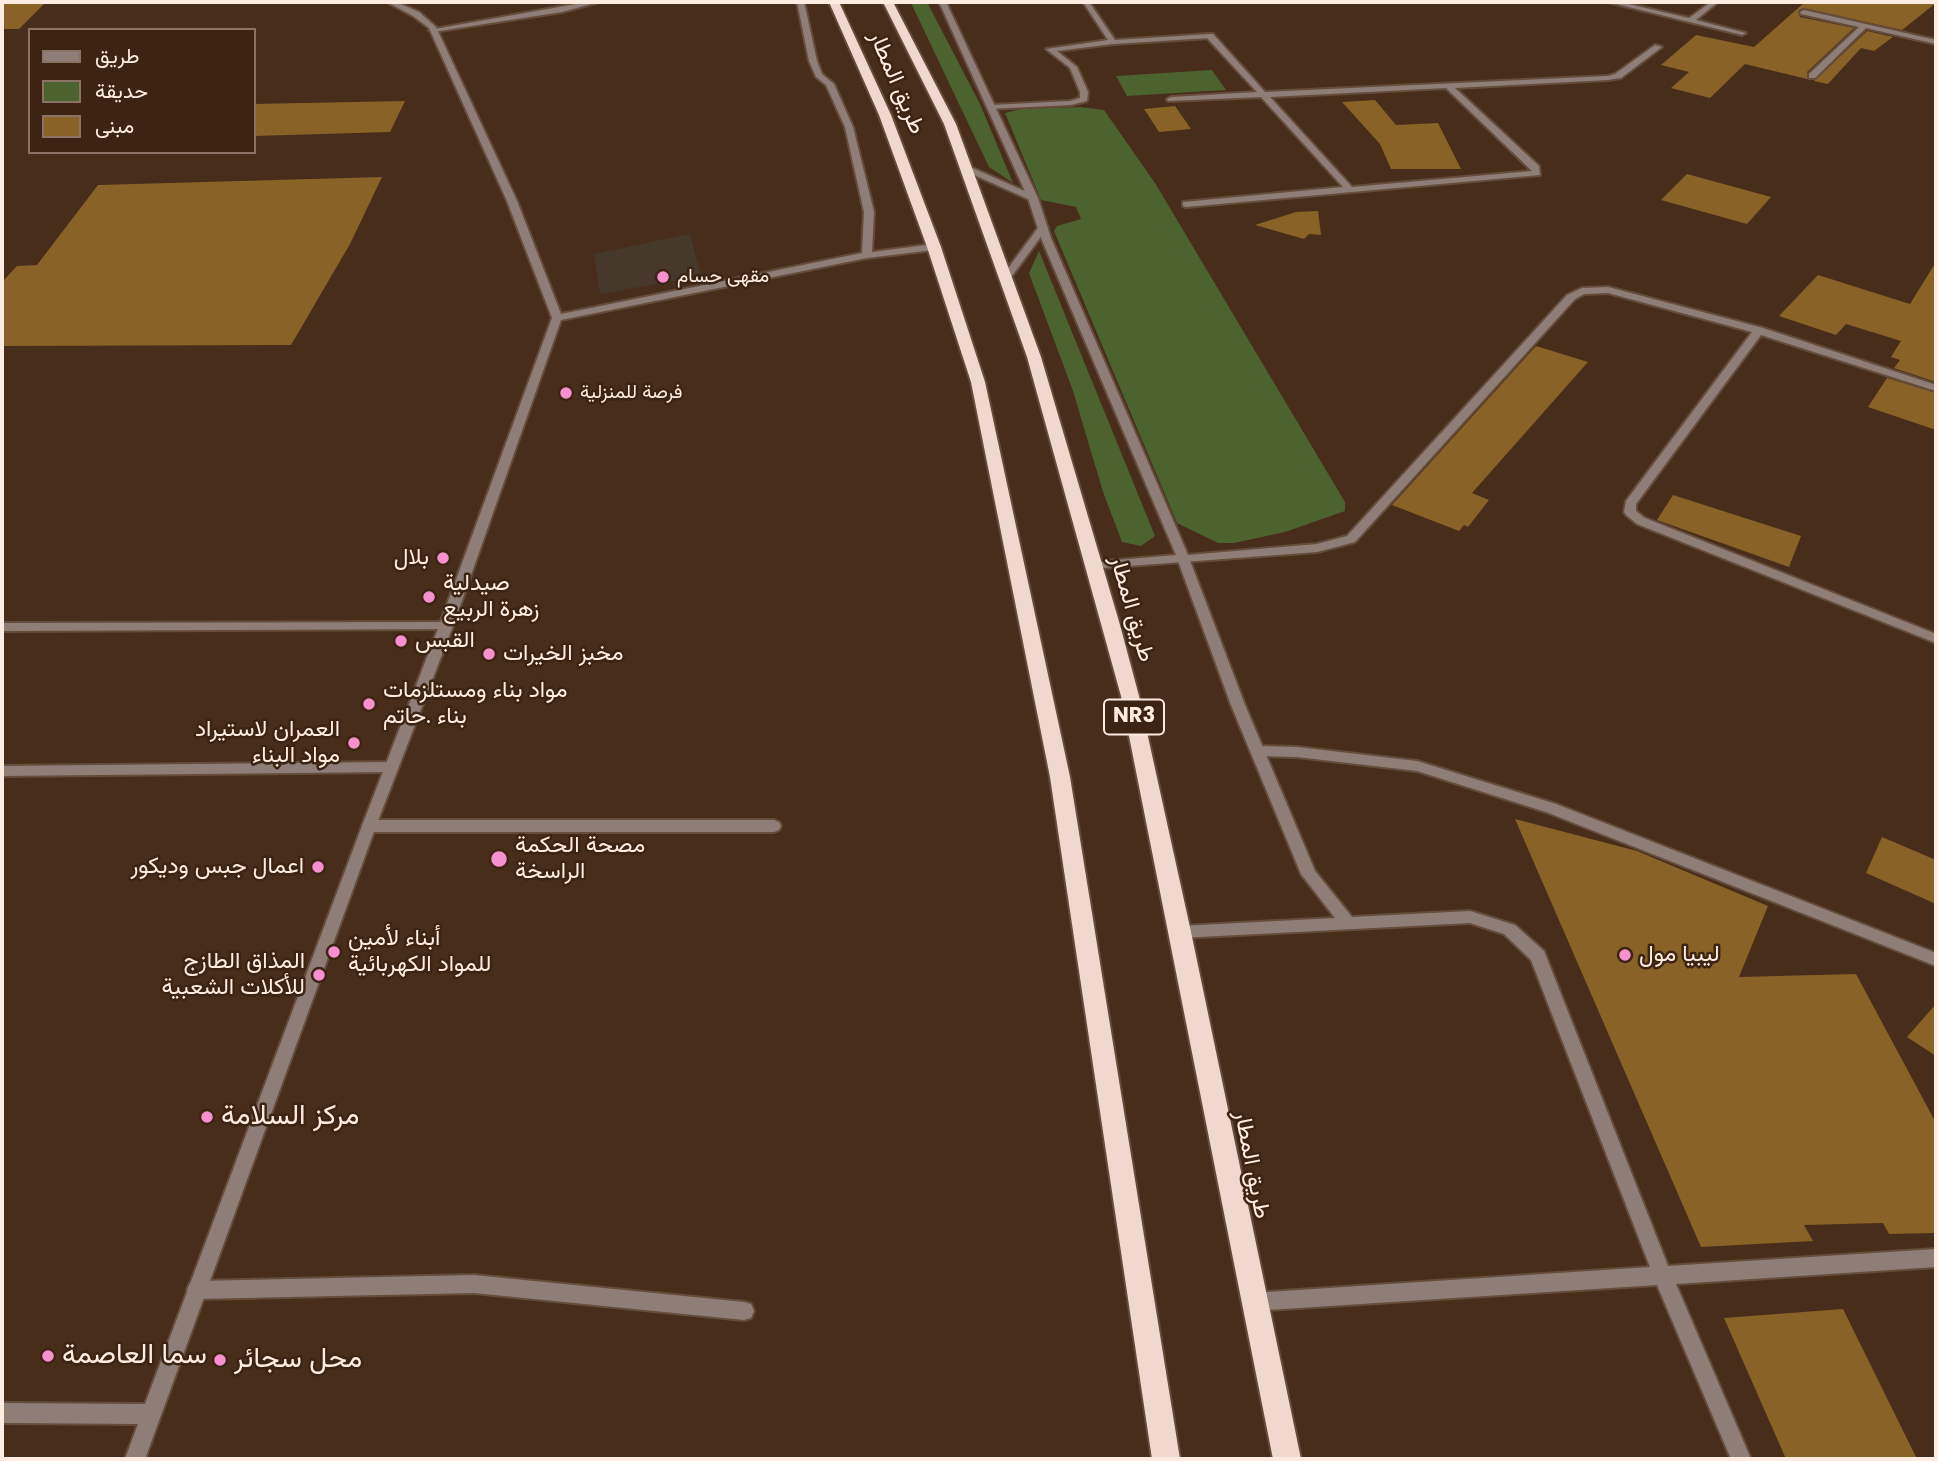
<!DOCTYPE html>
<meta charset="utf-8">
<style>
body{margin:0}
#map{position:relative;width:1938px;height:1461px;overflow:hidden;background:#482d1b;font-family:Poppins,Vazirmatn,sans-serif}
canvas{display:block}
.frame{position:absolute;inset:0;border:4px solid #feece1;pointer-events:none}
.legend{position:absolute;left:28px;top:28px;width:228px;height:126px;box-sizing:border-box;background:#3d2311;border:2px solid #8a7364;margin:0;padding:9px 12px;list-style:none;font-size:21px;color:#feece1}
.legend li{display:flex;align-items:center;gap:14px;height:35px}
.legend b{width:35px;border:2px solid #8a7364}
</style>
<div id="map">
<canvas width="1938" height="1461"></canvas>
<div class="frame"></div>
<ul class="legend">
<li><b style="height:9px;background:#8e7e77"></b>طريق</li>
<li><b style="height:19px;background:#4c622f"></b>حديقة</li>
<li><b style="height:19px;background:#886226"></b>مبنى</li>
</ul>
</div>
<script>
const context = document.querySelector('canvas').getContext('2d');
context.lineJoin = 'round';
function paint(path, color) { context.fillStyle = color; context.fill(path, 'evenodd'); }
const poly = rows => new Path2D(rows.map(r => 'M' + r).join(''));
function strokePath(path, color, width, dash) { context.strokeStyle = color; context.lineWidth = width; context.lineCap = dash ? 'butt' : 'round'; context.setLineDash(dash || []); context.stroke(path); }
function label(font, color, halo, rows, align = 'center') {
  context.font = font + ' Poppins,Vazirmatn,sans-serif'; context.lineWidth = 5; context.setLineDash([]); context.textBaseline = 'middle'; context.strokeStyle = halo; context.fillStyle = color; for (const [text, x, y, turn = 0] of rows) {
    context.save(); context.translate(x, y); context.rotate((+turn || 0) * Math.PI / 180); context.textAlign = isNaN(turn) ? turn : align; if (halo) context.strokeText(text, 0, 0); context.fillText(text, 0, 0); context.restore();
  }
}
paint(poly([
 [690,234,701,276,600,294,594,254]
]), '#46392b');
paint(poly([
 [927,2,980,104,1013,183,989,167,911,3],
 [1212,70,1226,90,1127,96,1116,76],
 [1080,107,1104,110,1155,183,1345,502,1345,511,1285,532,1234,543,1218,543,1177,523,1054,231,1057,226,1081,219,1076,207,1041,200,1005,113,1021,109],
 [1039,251,1155,536,1141,546,1122,542,1103,492,1073,391,1029,273]
]), '#4c622f');
paint(poly([
 [2,2,46,2,19,29,2,29],
 [1805,2,1936,3,1902,30,1803,8,1798,11,1800,17,1854,28,1807,72,1807,79,1745,64,1710,98,1671,88,1689,72,1661,65,1696,35,1754,47],
 [1867,31,1893,37,1874,51,1861,48,1828,84,1814,81],
 [1375,100,1396,125,1438,123,1461,169,1391,169,1380,144,1342,102],
 [405,101,390,132,254,136,254,104],
 [1175,106,1191,129,1159,132,1144,109],
 [1687,174,1771,197,1747,224,1661,200],
 [382,177,350,244,291,345,2,346,2,282,17,266,37,265,98,185],
 [1318,211,1321,235,1309,234,1304,239,1255,225,1296,212],
 [1936,262,1936,382,1894,368,1900,360,1891,357,1901,341,1846,324,1836,335,1779,316,1818,275,1910,304],
 [1536,346,1588,362,1472,493,1489,500,1468,527,1464,525,1459,531,1392,505],
 [1887,378,1936,393,1936,430,1868,407],
 [1673,495,1801,536,1789,567,1657,520],
 [1515,819,1637,851,1768,906,1739,977,1856,974,1936,1123,1936,1233,1889,1234,1883,1223,1804,1225,1813,1241,1701,1247],
 [1882,837,1936,860,1936,904,1866,873],
 [1936,1004,1936,1056,1907,1037],
 [1843,1309,1917,1459,1786,1459,1724,1318]
]), '#886226');
const service = poly([
 [1083,2,1089,2,1115,40,1210,34,1214,36,1210,38,1113,44,1057,51,1077,67,1088,92,1087,101,1071,105,988,109,988,105,991,105,1070,101,1080,98,1080,92,1070,68,1046,49,1108,40,1083,2],
 [966,165,1036,196,1038,198,1030,200,963,170,962,168,966,165],
 [1040,225,1048,227,1009,280,1003,280,1001,278,1040,225],
 [1183,554,1189,558,1245,705,1315,871,1352,917,1470,911,1515,925,1544,951,1668,1266,1936,1249,1936,1267,1676,1284,1751,1459,1731,1459,1657,1285,1252,1311,1245,1309,1242,1302,1245,1295,1252,1293,1650,1267,1531,960,1504,934,1470,923,1180,938,1174,936,1172,932,1174,928,1180,926,1335,918,1301,874,1231,705,1177,558,1183,554]
]);
const minor = poly([
 [587,2,599,2,562,12,433,32,429,30,587,2],
 [939,2,946,2,1038,198,1051,238,1188,555,1317,544,1347,536,1567,295,1582,288,1608,287,1763,328,1936,385,1936,391,1761,335,1636,504,1636,511,1645,518,1936,634,1936,643,1637,524,1626,515,1624,512,1626,501,1752,332,1608,293,1584,294,1575,299,1355,542,1317,552,1089,569,1087,566,1093,562,1176,555,1041,238,1028,198,939,2],
 [1608,2,1620,2,1689,18,1711,2,1718,2,1696,20,1746,33,1742,35,1608,2],
 [1804,10,1936,40,1936,44,1866,28,1815,78,1809,78,1809,74,1859,27,1801,14,1800,12,1804,10],
 [1207,34,1213,34,1265,92,1608,76,1615,74,1655,45,1662,47,1621,78,1608,80,1455,88,1539,166,1540,175,1186,207,1183,206,1183,202,1343,187,1261,97,1168,101,1167,99,1171,97,1257,92,1207,38,1207,34],
 [1446,88,1532,171,1352,187,1270,97,1446,88],
 [446,622,453,626,451,629,2,631,2,623,446,622],
 [1259,746,1297,747,1417,761,1556,804,1936,953,1936,966,1546,812,1417,771,1297,757,1259,756,1252,751,1259,746],
 [392,762,399,767,392,772,2,776,2,766,392,762],
 [369,820,774,820,779,822,781,826,779,830,774,832,369,832,364,830,362,826,364,822,369,820],
 [474,1275,744,1302,751,1304,754,1311,751,1318,744,1320,474,1293,197,1299,190,1297,187,1290,190,1283,197,1281,474,1275]
]);
const tertiary = poly([
 [387,2,396,2,419,12,436,27,517,201,561,314,862,253,864,212,845,127,826,85,816,77,809,61,797,2,804,2,817,61,822,74,834,84,853,127,874,212,872,252,934,244,939,247,934,250,867,258,561,320,453,626,376,826,145,1459,125,1459,138,1424,2,1423,2,1403,145,1404,362,826,439,626,552,318,507,201,429,28,413,16,387,2]
]);
const trunk = poly([
 [829,2,839,2,891,115,941,247,985,382,1070,777,1180,1459,1152,1459,1050,777,971,382,927,247,879,115,829,2],
 [883,2,893,2,956,124,1041,357,1120,625,1139,696,1191,932,1301,1459,1273,1459,1121,696,1027,357,944,124,883,2]
]);
strokePath(service, '#654c3b', 4);
strokePath(minor, '#654c3b', 4);
strokePath(tertiary, '#654c3b', 4);
strokePath(trunk, '#654c3b', 4);
paint(service, '#8e7e77');
paint(minor, '#8e7e77');
paint(tertiary, '#8e7e77');
paint(trunk, '#f0d8ce');
for (const [x, y, r, color] of [
 [663,277,7,"#f690cf"],
 [566,393,7,"#f690cf"],
 [443,558,7,"#f690cf"],
 [429,597,7,"#f690cf"],
 [401,641,7,"#f690cf"],
 [489,654,7,"#f690cf"],
 [369,704,7,"#f690cf"],
 [354,743,7,"#f690cf"],
 [499,859,9,"#f690cf"],
 [318,867,7,"#f690cf"],
 [334,952,7,"#f690cf"],
 [1625,955,7,"#f690cf"],
 [319,975,7,"#f690cf"],
 [207,1117,7,"#f690cf"],
 [48,1356,7,"#f690cf"],
 [220,1360,7,"#f690cf"]
]) { const dot = new Path2D(); dot.arc(x, y, r, 0, 2 * Math.PI); context.fillStyle = color; context.fill(dot); strokePath(dot, '#3d2311', 2.5); }
label('19px', '#feece1', '#3d2311', [
 ["مقهى حسام",677,277],
 ["فرصة للمنزلية",580,393]
], 'left');
for (const [x, y, w] of [
 [1134,717,60]
]) { const box = new Path2D(); box.roundRect(x - w / 2, y - 17.5, w, 35, 5); context.fillStyle = '#3d2311'; context.fill(box); strokePath(box, '#feece1', 2); }
label('bold 21px', '#feece1', null, [
 ["NR3",1134,717]
]);
label('23px', '#feece1', '#3d2311', [
 ["طريق المطار",896,83,67],
 ["طريق المطار",1131,609,74],
 ["طريق المطار",1251,1165,79]
]);
label('23px', '#feece1', '#3d2311', [
 ["بلال",429,558,"right"],
 ["صيدلية",443,584],
 ["زهرة الربيع",443,610],
 ["القبس",415,641],
 ["مخبز الخيرات",503,654],
 ["مواد بناء ومستلزمات",383,691],
 ["بناء .حاتم",383,717],
 ["العمران لاستيراد",340,730,"right"],
 ["مواد البناء",340,756,"right"],
 ["مصحة الحكمة",515,846],
 ["الراسخة",515,872],
 ["اعمال جبس وديكور",304,867,"right"],
 ["أبناء لأمين",348,939],
 ["للمواد الكهربائية",348,965],
 ["ليبيا مول",1639,955],
 ["المذاق الطازج",305,962,"right"],
 ["للأكلات الشعبية",305,988,"right"]
], 'left');
label('28px', '#feece1', '#3d2311', [
 ["مركز السلامة",221,1117],
 ["سما العاصمة",62,1356],
 ["محل سجائر",234,1360]
], 'left');
</script>
